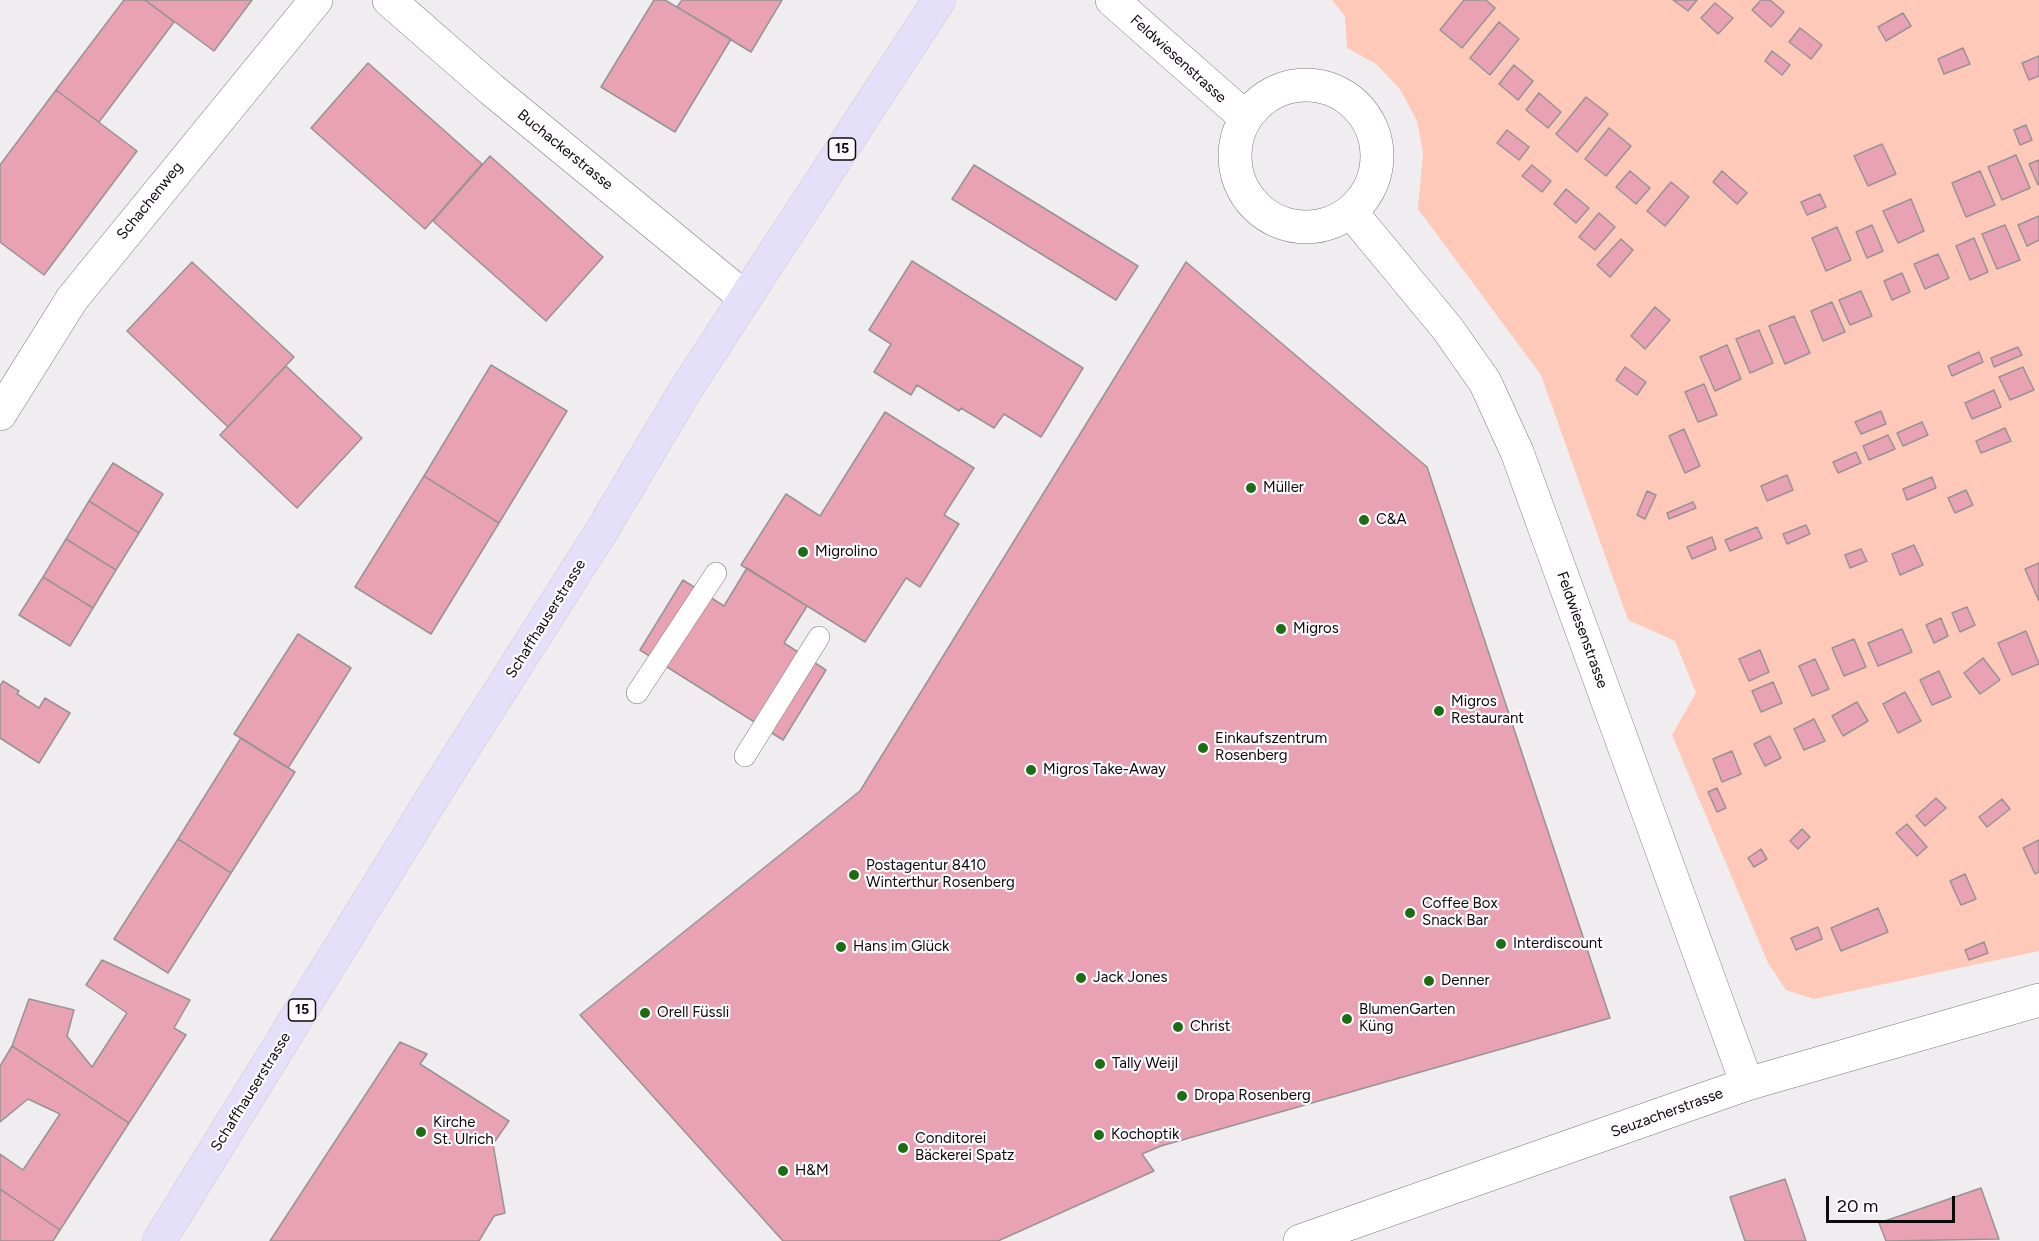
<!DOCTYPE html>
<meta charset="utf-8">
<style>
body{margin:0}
#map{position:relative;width:2039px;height:1241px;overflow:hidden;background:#f0edf0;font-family:Figtree,sans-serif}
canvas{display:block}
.scale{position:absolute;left:1826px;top:1196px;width:129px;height:27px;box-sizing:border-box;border:3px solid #0c0b0c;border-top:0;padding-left:8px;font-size:18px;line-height:21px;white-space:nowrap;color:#0c0b0c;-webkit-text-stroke:4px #fefafd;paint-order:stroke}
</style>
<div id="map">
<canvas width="2039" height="1241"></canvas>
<div class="scale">20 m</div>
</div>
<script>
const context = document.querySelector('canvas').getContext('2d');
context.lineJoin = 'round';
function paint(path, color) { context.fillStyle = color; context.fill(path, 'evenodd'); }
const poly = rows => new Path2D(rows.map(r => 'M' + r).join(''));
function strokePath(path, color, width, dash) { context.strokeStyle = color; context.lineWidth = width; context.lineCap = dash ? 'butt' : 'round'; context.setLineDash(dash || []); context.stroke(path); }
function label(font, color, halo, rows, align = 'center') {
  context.font = font + ' Figtree,sans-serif'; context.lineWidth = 4.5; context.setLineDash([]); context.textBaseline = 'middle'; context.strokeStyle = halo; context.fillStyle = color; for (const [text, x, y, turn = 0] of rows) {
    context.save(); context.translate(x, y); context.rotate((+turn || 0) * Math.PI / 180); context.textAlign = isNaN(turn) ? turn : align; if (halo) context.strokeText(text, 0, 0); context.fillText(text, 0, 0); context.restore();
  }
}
paint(poly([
 [1332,0,2039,0,2039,951,1814,999,1786,990,1768,963,1672,735,1696,693,1675,641,1628,620,1541,375,1418,209,1423,153,1417,121,1400,89,1376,64,1347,48,1345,16]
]), '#fec9b9');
const building = poly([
 [124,0,145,0,174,22,99,122,56,90,124,0],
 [145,0,252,0,214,51,145,0],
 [654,0,665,0,731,39,675,132,601,87,654,0],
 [682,0,782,0,751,52,677,7,682,0],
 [1464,0,1486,0,1495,8,1462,48,1440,30,1464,0],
 [1673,0,1697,0,1688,11,1673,0],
 [1761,0,1770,0,1784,12,1771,27,1752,10,1761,0],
 [1715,3,1733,18,1718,34,1701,18,1715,3],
 [1903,13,1911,26,1886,41,1878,27,1903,13],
 [1499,22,1519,39,1490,75,1470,58,1499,22],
 [1800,28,1822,45,1811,59,1789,42,1800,28],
 [1963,48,1970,64,1944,74,1938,59,1963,48],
 [1772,51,1790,65,1782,75,1765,61,1772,51],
 [2039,56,2039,76,2029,80,2022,63,2039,56],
 [368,63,482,164,425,229,311,128,368,63],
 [1514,65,1533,81,1518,100,1499,84,1514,65],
 [56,90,137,151,44,275,0,242,0,165,56,90],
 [1539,93,1561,112,1548,128,1526,110,1539,93],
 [1586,97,1608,114,1577,152,1556,134,1586,97],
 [2026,125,2032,140,2020,145,2014,130,2026,125],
 [1609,128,1631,146,1606,176,1585,159,1609,128],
 [1507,130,1529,147,1519,160,1497,143,1507,130],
 [1882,144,1896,174,1868,186,1854,156,1882,144],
 [2016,155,2030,188,2002,200,1988,167,2016,155],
 [490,156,603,257,546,321,433,221,490,156],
 [2039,160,2039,184,2038,185,2029,164,2039,160],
 [974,165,1138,266,1116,300,952,199,974,165],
 [1532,165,1551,181,1542,192,1522,176,1532,165],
 [1630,171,1650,188,1636,204,1616,187,1630,171],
 [1722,171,1747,193,1737,204,1713,182,1722,171],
 [1980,171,1995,205,1966,217,1952,183,1980,171],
 [1671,182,1689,197,1665,226,1647,211,1671,182],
 [1566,189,1589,208,1576,223,1554,204,1566,189],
 [1820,194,1826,207,1807,215,1801,202,1820,194],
 [1911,199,1924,231,1898,243,1883,211,1911,199],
 [1599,213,1615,227,1595,250,1579,237,1599,213],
 [2039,216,2039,240,2027,246,2018,225,2039,216],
 [1872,225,1883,251,1867,258,1856,232,1872,225],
 [2005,225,2020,260,1997,269,1982,234,2005,225],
 [1837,227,1851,260,1826,271,1812,238,1837,227],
 [1974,238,1988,272,1970,280,1956,246,1974,238],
 [1621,239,1633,250,1610,277,1597,265,1621,239],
 [1938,254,1949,278,1925,289,1914,264,1938,254],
 [912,261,1083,368,1041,437,1004,414,994,428,961,408,959,411,917,385,911,395,874,372,891,344,869,330,912,261],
 [192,262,294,357,228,427,127,331,192,262],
 [1186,262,1427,467,1610,1018,1161,1146,1142,1154,1154,1171,998,1241,783,1241,580,1015,860,791,1186,262],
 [1902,273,1910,292,1892,300,1884,281,1902,273],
 [1861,291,1872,316,1850,325,1839,300,1861,291],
 [1832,302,1845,332,1823,341,1811,311,1832,302],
 [1655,307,1670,320,1645,349,1631,336,1655,307],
 [1794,316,1810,353,1785,364,1769,326,1794,316],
 [1759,330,1773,363,1750,373,1736,339,1759,330],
 [1727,345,1741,379,1715,391,1700,357,1727,345],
 [2018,347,2022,355,1994,367,1991,358,2018,347],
 [1979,352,1983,362,1952,376,1948,366,1979,352],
 [491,365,567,411,499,523,424,476,491,365],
 [286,366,362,438,297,508,220,435,286,366],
 [1625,367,1646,382,1637,395,1616,380,1625,367],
 [2023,367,2034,390,2010,400,1999,377,2023,367],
 [1704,384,1717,415,1698,422,1685,392,1704,384],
 [1994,390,2001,407,1972,419,1965,403,1994,390],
 [1881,411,1886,424,1861,434,1855,422,1881,411],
 [885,412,974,468,944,515,959,524,920,587,906,578,865,642,741,565,786,494,820,516,885,412],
 [1922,422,1928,435,1903,446,1897,433,1922,422],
 [2005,428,2011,441,1981,453,1976,441,2005,428],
 [1684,429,1700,466,1685,473,1669,436,1684,429],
 [1888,435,1895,449,1869,460,1863,446,1888,435],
 [1856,452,1861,463,1838,473,1833,462,1856,452],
 [113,463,163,494,139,533,89,501,113,463],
 [1787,475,1793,490,1767,501,1761,486,1787,475],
 [424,476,499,523,431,634,355,587,424,476],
 [1932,477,1936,488,1907,500,1903,489,1932,477],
 [1966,490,1973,505,1955,513,1948,498,1966,490],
 [1647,491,1656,495,1645,519,1637,515,1647,491],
 [89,501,139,533,116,570,66,539,89,501],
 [1693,502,1696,508,1669,519,1667,513,1693,502],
 [1806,525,1810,534,1787,544,1783,534,1806,525],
 [1757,527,1762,538,1730,551,1725,540,1757,527],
 [1712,537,1716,549,1692,559,1687,547,1712,537],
 [66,539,116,570,93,608,43,577,66,539],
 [1914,545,1923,565,1900,575,1892,554,1914,545],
 [1861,549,1867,561,1850,568,1845,555,1861,549],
 [2039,563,2039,601,2025,569,2039,563],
 [747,568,807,606,784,643,826,670,783,740,640,650,683,580,724,606,747,568],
 [43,577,93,608,70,646,19,615,43,577],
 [1967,607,1975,625,1960,632,1952,613,1967,607],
 [1941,618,1948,636,1934,643,1926,625,1941,618],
 [1902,629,1912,652,1878,666,1868,643,1902,629],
 [2026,631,2039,664,2012,675,1998,643,2026,631],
 [298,634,351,668,288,768,234,734,298,634],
 [1854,639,1866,667,1844,676,1832,648,1854,639],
 [1760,650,1769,672,1749,681,1739,659,1760,650],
 [1983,658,2000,680,1980,694,1964,673,1983,658],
 [1815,659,1829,689,1812,696,1799,666,1815,659],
 [1939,671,1951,697,1932,705,1920,680,1939,671],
 [3,681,19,691,17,694,39,708,45,698,70,713,39,763,0,738,0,686,3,681],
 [1773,682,1782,703,1761,712,1752,691,1773,682],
 [1905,692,1921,721,1898,733,1883,704,1905,692],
 [1857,702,1868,721,1843,736,1832,716,1857,702],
 [1814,719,1825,741,1804,750,1794,729,1814,719],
 [1770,736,1781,758,1765,766,1754,744,1770,736],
 [241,738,295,772,231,873,178,839,241,738],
 [1732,751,1741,774,1722,782,1713,759,1732,751],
 [1717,788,1726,808,1717,812,1708,792,1717,788],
 [1936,798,1946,808,1925,826,1916,816,1936,798],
 [2002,799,2010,809,1987,827,1979,817,2002,799],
 [1907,824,1927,847,1917,856,1896,833,1907,824],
 [1802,829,1810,837,1798,849,1790,841,1802,829],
 [178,839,231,873,168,973,114,939,178,839],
 [2039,840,2039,872,2035,874,2023,848,2039,840],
 [1761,849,1767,859,1754,867,1748,858,1761,849],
 [1965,874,1976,899,1961,905,1950,881,1965,874],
 [1878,908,1888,932,1841,951,1831,928,1878,908],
 [1818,927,1822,939,1796,950,1791,938,1818,927],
 [1984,942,1988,953,1969,960,1965,950,1984,942],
 [102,960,190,1000,174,1028,186,1035,129,1123,12,1046,29,999,74,1010,67,1036,92,1067,127,1013,86,985,102,960],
 [400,1042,427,1054,420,1064,509,1121,493,1144,505,1213,494,1216,479,1241,270,1241,400,1042],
 [12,1046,129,1123,60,1230,0,1189,0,1154,23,1170,60,1114,28,1099,0,1122,0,1066,12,1046],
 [1785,1179,1806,1241,1745,1241,1730,1197,1785,1179],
 [1981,1188,1999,1239,1886,1241,1879,1223,1981,1188],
 [0,1189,60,1230,53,1241,0,1241,0,1189]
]);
paint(building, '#e8a2b3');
strokePath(building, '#989394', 1.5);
const lane = poly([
 [637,693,716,573],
 [745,756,819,637]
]);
const street = poly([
 [389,0,491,89,744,297],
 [1112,0,1245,117],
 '1235 156a71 71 0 1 1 142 0a71 71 0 1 1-142 0Z',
 [1351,212,1447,328,1485,382,1517,452,1747,1084],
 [0,414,72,299,316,0]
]);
const secondary = poly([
 [1300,1241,1747,1084,2039,1000]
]);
const primary = poly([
 [159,1241,444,779,601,532,686,389,939,0]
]);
strokePath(lane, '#7c797c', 22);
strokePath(street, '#7c797c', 34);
strokePath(secondary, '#7c797c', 34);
strokePath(primary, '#cac9ca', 34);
strokePath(lane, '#fff', 21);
strokePath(street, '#fff', 33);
strokePath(secondary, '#fff', 33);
strokePath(primary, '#e5e0f9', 33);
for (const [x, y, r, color] of [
 [1251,488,6,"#1c6e15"],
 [1364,520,6,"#1c6e15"],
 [803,552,6,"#1c6e15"],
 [1281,629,6,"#1c6e15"],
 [1439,711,6,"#1c6e15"],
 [1203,748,6,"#1c6e15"],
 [1031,770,6,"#1c6e15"],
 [854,875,6,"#1c6e15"],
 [1410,913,6,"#1c6e15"],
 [1501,944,6,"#1c6e15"],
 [841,947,6,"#1c6e15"],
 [1081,978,6,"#1c6e15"],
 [1429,981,6,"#1c6e15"],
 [645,1013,6,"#1c6e15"],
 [1347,1019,6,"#1c6e15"],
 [1178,1027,6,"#1c6e15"],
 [1100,1064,6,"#1c6e15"],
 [1182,1096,6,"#1c6e15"],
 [421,1132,6,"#1c6e15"],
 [1099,1135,6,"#1c6e15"],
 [903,1148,6,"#1c6e15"],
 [783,1171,6,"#1c6e15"]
]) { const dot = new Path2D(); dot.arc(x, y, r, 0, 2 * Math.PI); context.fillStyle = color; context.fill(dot); strokePath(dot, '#fefafd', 2); }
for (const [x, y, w] of [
 [842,149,27],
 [302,1010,27]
]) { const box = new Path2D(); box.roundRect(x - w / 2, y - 11, w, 22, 4.5); context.fillStyle = '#fefafd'; context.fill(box); strokePath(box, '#0c0b0c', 1.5); }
label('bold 14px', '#0c0b0c', null, [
 ["15",842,149],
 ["15",302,1010]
]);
label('15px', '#0c0b0c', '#fefafd', [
 ["Feldwiesenstrasse",1178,59,42],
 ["Buchackerstrasse",565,150,39],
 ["Schachenweg",150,201,-51],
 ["Schaffhauserstrasse",546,619,-58],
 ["Feldwiesenstrasse",1582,630,70],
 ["Schaffhauserstrasse",251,1092,-58],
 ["Seuzacherstrasse",1667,1113,-20]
]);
label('15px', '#0c0b0c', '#fefafd', [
 ["Müller",1263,488],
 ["C&A",1376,520],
 ["Migrolino",815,552],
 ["Migros",1293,629],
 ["Migros",1451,702],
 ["Restaurant",1451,719],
 ["Einkaufszentrum",1215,739],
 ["Rosenberg",1215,756],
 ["Migros Take-Away",1043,770],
 ["Postagentur 8410",866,866],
 ["Winterthur Rosenberg",866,883],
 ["Coffee Box",1422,904],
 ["Snack Bar",1422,921],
 ["Interdiscount",1513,944],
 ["Hans im Glück",853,947],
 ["Jack Jones",1093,978],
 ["Denner",1441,981],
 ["BlumenGarten",1359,1010],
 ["Küng",1359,1027],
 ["Orell Füssli",657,1013],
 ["Christ",1190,1027],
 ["Tally Weijl",1112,1064],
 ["Dropa Rosenberg",1194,1096],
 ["Kirche",433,1123],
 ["St. Ulrich",433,1140],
 ["Kochoptik",1111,1135],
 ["Conditorei",915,1139],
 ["Bäckerei Spatz",915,1156],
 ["H&M",795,1171]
], 'left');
</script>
